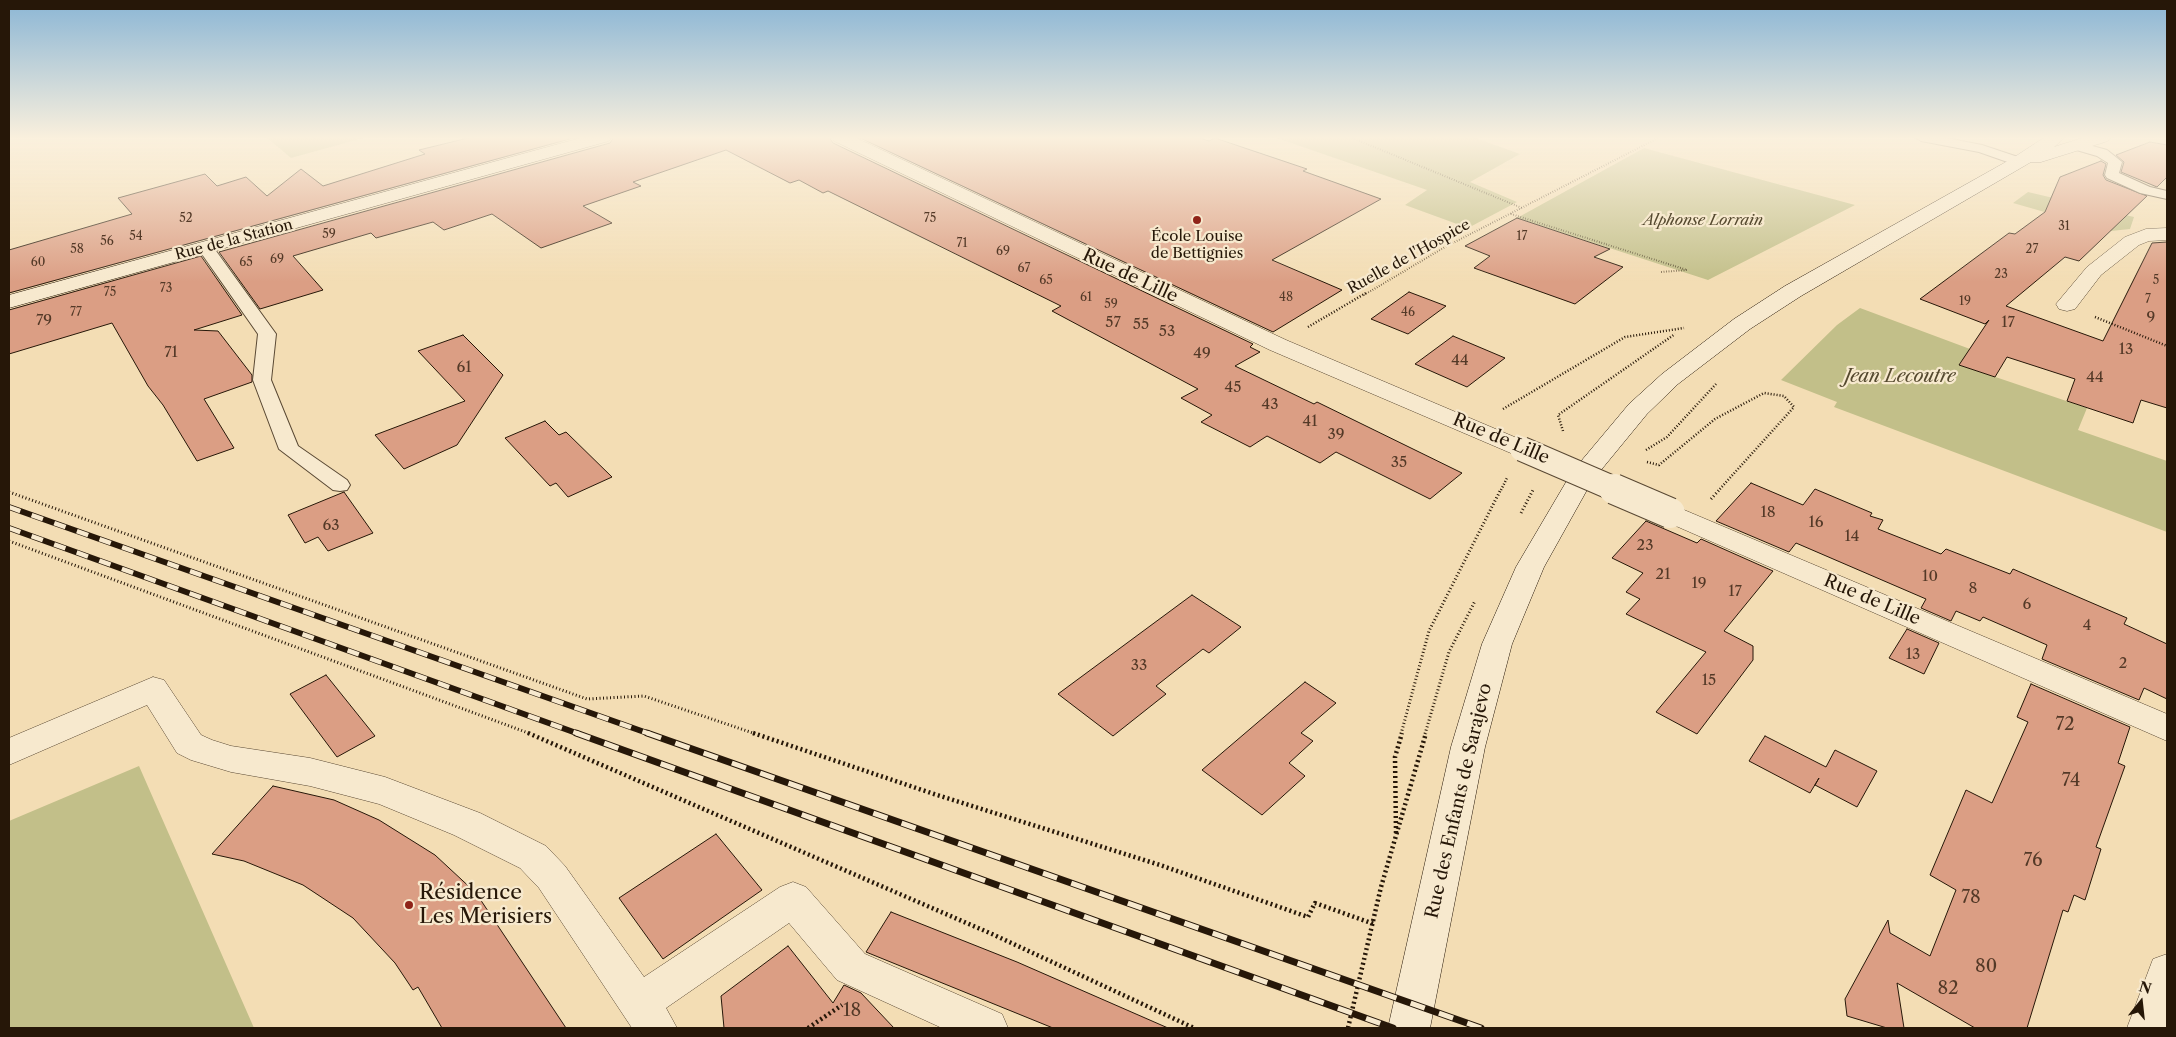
<!DOCTYPE html>
<meta charset="utf-8">
<style>
body{margin:0}
#map{position:relative;width:2176px;height:1037px;overflow:hidden;background:#f3ddb4;font-family:"Libre Caslon Text",serif}
canvas{display:block}
.frame{position:absolute;inset:0;border:10px solid #261708;pointer-events:none}
.north{position:absolute;left:2116px;top:977px;width:50px;height:50px;-webkit-text-stroke:4px #f7e9ce;paint-order:stroke;rotate:16deg;font-size:14px;font-weight:700;line-height:20px;text-align:center;color:#261708}
.north::after{content:'';display:block;margin:auto;width:18px;height:22px;background:#261708;clip-path:polygon(50% 0,100% 100%,50% 72%,0 100%)}
</style>
<div id="map">
<canvas width="2176" height="1037"></canvas>
<div class="frame"></div>
<div class="north">N</div>
</div>
<script>
const context = document.querySelector('canvas').getContext('2d');
context.lineJoin = 'round';
function paint(path, color) { context.fillStyle = color; context.fill(path, 'evenodd'); }
const poly = rows => new Path2D(rows.map(r => 'M' + r).join(''));
function strokePath(path, color, width, dash) { context.strokeStyle = color; context.lineWidth = width; context.lineCap = dash ? 'butt' : 'round'; context.setLineDash(dash || []); context.stroke(path); }
function label(font, color, halo, rows, align = 'center') {
  context.font = font + ' "Libre Caslon Text",serif'; context.lineWidth = 4.5; context.setLineDash([]); context.textBaseline = 'middle'; context.strokeStyle = halo; context.fillStyle = color; for (const [text, x, y, turn = 0] of rows) {
    context.save(); context.translate(x, y); context.rotate((+turn || 0) * Math.PI / 180); context.textAlign = isNaN(turn) ? turn : align; if (halo) context.strokeText(text, 0, 0); context.fillText(text, 0, 0); context.restore();
  }
}
paint(poly([
 [266,137,367,137,291,158],
 [1274,137,1473,137,1520,154,1470,182,1517,202,1468,228,1405,205,1427,190],
 [1644,148,1855,205,1708,280,1517,218],
 [2028,192,2134,217,2130,229,2111,231,2013,203],
 [1860,308,1970,349,1960,365,2087,408,2078,430,2167,461,2167,532,1834,407,1837,402,1781,380,1837,325],
 [139,766,254,1028,9,1028,9,821]
]), '#c2bf89');
const building = poly([
 [472,137,577,137,9,293,9,250,132,214,118,198,205,174,217,186,246,177,267,196,301,169,323,186,425,154,419,150,472,137],
 [614,137,829,137,833,143,1253,344,1250,347,1260,352,1235,366,1314,404,1317,402,1462,473,1430,499,1336,452,1320,463,1267,436,1250,447,1201,422,1212,415,1181,398,1198,389,1052,311,1061,306,828,191,823,193,799,180,790,183,726,150,633,182,641,186,583,206,612,223,541,248,492,214,444,230,433,222,376,238,371,233,293,256,323,290,260,309,219,252,610,143,614,137],
 [858,137,1197,137,1209,141,1215,138,1307,169,1303,171,1381,199,1272,260,1342,290,1273,332,858,137],
 [2150,142,2167,145,2167,177,2157,187,2121,172,2124,162,2116,155,2150,142],
 [2101,161,2106,164,2103,175,2106,180,2147,196,2079,261,2065,257,2006,306,2103,341,2152,243,2167,242,2167,408,2141,400,2133,423,2067,401,2075,379,2007,357,1995,377,1959,365,1989,320,1985,324,1920,299,2009,233,2015,234,2045,212,2060,177,2101,161],
 [1517,218,1610,249,1594,257,1623,267,1575,304,1474,268,1490,256,1465,246,1517,218],
 [201,256,242,315,194,330,218,331,252,375,252,382,204,399,234,448,197,461,163,405,148,386,112,323,9,354,9,310,201,256],
 [1409,292,1446,306,1408,334,1371,319,1409,292],
 [463,335,503,375,457,445,404,469,375,435,465,401,418,351,463,335],
 [1453,336,1505,358,1467,387,1415,364,1453,336],
 [545,421,559,435,566,432,612,477,568,497,556,483,550,486,505,438,545,421],
 [1751,483,1803,505,1815,489,1872,513,1870,516,1883,520,1878,529,1941,554,1946,549,2010,574,2013,569,2127,618,2124,624,2167,644,2167,699,2144,688,2139,700,2042,659,2047,645,1983,617,1980,621,1956,611,1951,621,1921,608,1926,599,1796,543,1789,552,1716,521,1751,483],
 [344,492,373,533,328,551,318,537,305,543,288,515,344,492],
 [1646,521,1697,543,1701,539,1773,571,1724,631,1753,646,1753,660,1697,734,1656,712,1706,652,1626,614,1640,599,1626,592,1643,573,1612,558,1646,521],
 [1192,595,1241,627,1209,653,1203,649,1156,686,1166,694,1113,736,1058,694,1192,595],
 [1907,629,1939,643,1924,674,1889,658,1907,629],
 [326,675,375,736,337,757,290,694,326,675],
 [1305,682,1336,703,1301,733,1313,741,1289,763,1305,776,1262,815,1202,770,1305,682],
 [2031,684,2130,727,2118,763,2125,766,2096,847,2101,849,2085,900,2074,895,2068,912,2063,910,2027,1028,1975,1028,1897,983,1904,1028,1887,1028,1847,1016,1845,999,1888,920,1890,933,1930,956,1956,890,1930,875,1966,790,1992,803,2028,722,2017,717,2031,684],
 [1765,736,1826,767,1835,750,1877,771,1857,807,1815,785,1819,778,1810,793,1749,761,1765,736],
 [273,786,334,800,379,820,435,855,476,893,566,1028,442,1028,418,987,413,990,395,963,353,918,303,885,244,861,212,854,273,786],
 [716,834,762,890,663,959,619,898,716,834],
 [891,912,1017,962,1168,1028,1053,1028,866,952,891,912],
 [788,946,833,1003,844,985,861,993,894,1028,724,1028,721,996,788,946]
]);
paint(building, '#db9e84');
strokePath(building, '#261708', 1);
const lane = poly([
 [1914,137,1941,137,1982,145,2024,159,2026,162,2019,166,1979,152,1921,141,1914,137],
 [2078,142,2107,150,2122,162,2119,173,2150,187,2167,191,2167,199,2140,193,2107,178,2105,175,2108,163,2097,156,2073,149,2071,146,2073,143,2078,142],
 [205,242,211,244,276,334,271,380,298,446,347,480,350,485,347,490,340,491,333,490,279,449,253,380,258,334,197,247,205,242]
]);
const street = poly([
 [831,137,854,137,1286,340,1531,444,1535,449,1531,454,1522,457,1513,454,1270,350,834,141,831,137],
 [2167,228,2167,240,2149,241,2139,245,2101,275,2075,309,2067,311,2059,309,2056,304,2087,267,2125,237,2146,229,2167,228],
 [1670,504,2167,714,2167,741,1660,519,1656,513,1660,507,1670,504],
 [153,677,164,680,201,735,212,740,231,746,310,758,385,777,480,813,546,846,565,866,644,977,780,887,793,882,806,887,865,954,1002,1014,1008,1028,942,1028,837,980,789,923,666,1008,677,1028,632,1028,539,888,520,868,454,835,379,804,310,786,231,772,191,760,177,753,147,705,9,765,9,738,153,677],
 [2167,954,2167,1028,2127,1028,2153,959,2167,954]
]);
const secondary = poly([
 [584,137,612,137,609,141,9,308,9,295,584,137],
 [2045,137,2065,137,2054,147,2085,137,2111,137,2108,141,2041,162,2031,162,1801,296,1750,329,1678,384,1647,414,1592,481,1544,567,1512,644,1485,747,1430,1028,1388,1028,1451,747,1482,644,1516,567,1572,472,1629,404,1662,374,1734,319,1785,286,2013,158,2045,137]
]);
strokePath(lane, '#594833', 2);
strokePath(street, '#594833', 1);
strokePath(secondary, '#261708', 1);
strokePath(poly([
 [1350,137,1522,208],
 [1511,214,1687,270,1661,272],
 [1364,295,1445,247,1660,137]
]), '#261708', 2, [0.5, 2]);
strokePath(poly([
 [2095,317,2167,346],
 [1308,327,1366,293],
 [1503,409,1625,337,1684,328],
 [1563,431,1558,415,1675,334],
 [1646,450,1667,437,1716,384],
 [1647,462,1659,465,1715,419,1764,393,1784,396,1794,407,1719,490],
 [1501,490,1507,478]
]), '#261708', 2.5, [1, 2]);
strokePath(poly([
 [9,492,587,699,644,696,756,734],
 [1711,499,1720,489],
 [1521,513,1533,490],
 [9,541,531,734],
 [1401,734,1429,631,1501,489],
 [1425,734,1449,652,1475,601]
]), '#261708', 3, [1, 2.5]);
strokePath(poly([
 [528,733,992,934,1194,1028],
 [753,733,934,794,1160,865,1308,917,1315,903,1374,924],
 [1396,833,1395,757,1402,733],
 [808,1028,842,1005],
 [1348,1028,1381,887,1426,733]
]), '#261708', 4.5, [2, 3]);
paint(lane, '#f7e9ce');
paint(street, '#f7e9ce');
paint(secondary, '#f7e9ce');
const railFar1 = poly([
 [9,507,650,734],
 [9,528,579,734]
]);
const rail = poly([
 [576,733,1393,1028],
 [647,733,1481,1028]
]);
strokePath(railFar1, '#261708', 6);
strokePath(rail, '#261708', 7);
strokePath(railFar1, '#f7e9ce', 4.5, [12]);
strokePath(rail, '#f7e9ce', 5, [15]);
const streetBridgeFar1 = poly([
 [1522,449,1617,490]
]);
const streetBridge = poly([
 [1614,489,1670,513]
]);
strokePath(streetBridgeFar1, '#594833', 26, []);
strokePath(streetBridge, '#594833', 32, []);
strokePath(streetBridgeFar1, '#f7e9ce', 24);
strokePath(streetBridge, '#f7e9ce', 30);
const sky = context.createLinearGradient(0, 0, 0, 282);
sky.addColorStop(0, '#8bb6d5');
sky.addColorStop(0.49, '#faf0dd');
sky.addColorStop(1, '#faf0dd00');
context.fillStyle = sky;
context.fillRect(0, 0, 2176, 282);
for (const [x, y, r, color] of [
 [1197,220,5,"#8f2418"],
 [409,905,5,"#8f2418"]
]) { const dot = new Path2D(); dot.arc(x, y, r, 0, 2 * Math.PI); context.fillStyle = color; context.fill(dot); strokePath(dot, '#f7e9ce', 2); }
label('12px', '#533927', null, [
 ["52",186,219],
 ["75",930,219],
 ["31",2064,227],
 ["59",329,235],
 ["54",136,237],
 ["17",1522,237],
 ["56",107,242],
 ["71",962,244],
 ["58",77,250],
 ["27",2032,250],
 ["69",1003,252],
 ["69",277,260],
 ["60",38,263],
 ["65",246,263],
 ["67",1024,269],
 ["23",2001,275],
 ["65",1046,281],
 ["5",2156,281],
 ["73",166,289],
 ["75",110,293],
 ["61",1086,298],
 ["48",1286,298],
 ["7",2148,300],
 ["19",1965,302],
 ["59",1111,305],
 ["77",76,313],
 ["46",1408,313]
]);
label('italic 15px', '#55492f', '#f7e9ce', [
 ["Alphonse Lorrain",1703,221]
]);
label('15px', '#261708', '#f7e9ce', [
 ["École Louise",1197,237],
 ["de Bettignies",1197,254]
]);
label('15px', '#261708', '#f7e9ce', [
 ["Rue de la Station",234,240,-15],
 ["Ruelle de l'Hospice",1409,257,-29]
]);
label('15px', '#533927', null, [
 ["9",2151,318],
 ["79",44,321],
 ["57",1113,323],
 ["17",2008,323],
 ["55",1141,325],
 ["53",1167,332],
 ["13",2126,350],
 ["71",171,353],
 ["49",1202,354],
 ["44",1460,361],
 ["61",464,368],
 ["44",2095,378],
 ["45",1233,388],
 ["43",1270,405],
 ["41",1310,422],
 ["39",1336,435],
 ["35",1399,463],
 ["18",1768,513],
 ["16",1816,523],
 ["63",331,526],
 ["14",1852,537],
 ["23",1645,546],
 ["21",1663,575],
 ["10",1930,577],
 ["19",1699,584],
 ["8",1973,589],
 ["17",1735,592],
 ["6",2027,605],
 ["4",2087,626],
 ["13",1913,655],
 ["2",2123,664],
 ["33",1139,666],
 ["15",1709,681]
]);
label('18px', '#261708', '#f7e9ce', [
 ["Rue de Lille",1130,276,25],
 ["Rue de Lille",1501,439,23],
 ["Rue de Lille",1872,600,23],
 ["Rue des Enfants de Sarajevo",1459,801,-77]
]);
label('italic 18px', '#55492f', '#f7e9ce', [
 ["Jean Lecoutre",1900,377]
]);
label('18px', '#533927', null, [
 ["72",2065,725],
 ["74",2071,781],
 ["76",2033,861],
 ["78",1971,898],
 ["80",1986,967],
 ["82",1948,989],
 ["18",852,1011]
]);
label('21px', '#261708', '#f7e9ce', [
 ["Résidence",419,893],
 ["Les Merisiers",419,917]
], 'left');
</script>
